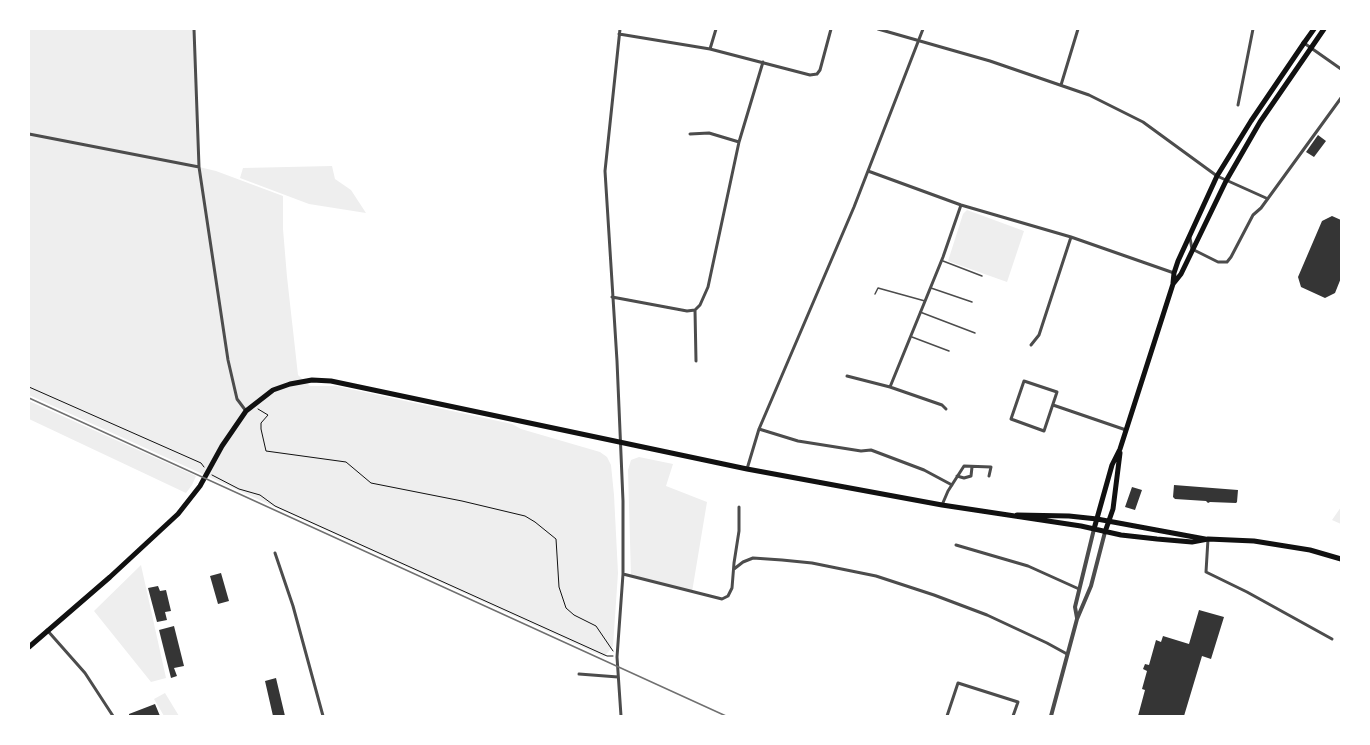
<!DOCTYPE html>
<style>
body{margin:0}
#map{position:relative;width:1370px;height:745px;overflow:hidden;background:#fff;font-family:Cabin,sans-serif}
canvas{display:block}
.frame{position:absolute;inset:0;border:30px solid #fff;pointer-events:none}
</style>
<div id="map">
<canvas width="1370" height="745"></canvas>
<div class="frame"></div>
</div>
<script>
const context = document.querySelector('canvas').getContext('2d');
context.lineJoin = 'round';
function paint(path, color) { context.fillStyle = color; context.fill(path, 'evenodd'); }
const poly = rows => new Path2D(rows.map(r => 'M' + r).join(''));
function strokePath(path, color, width, dash) { context.strokeStyle = color; context.lineWidth = width; context.lineCap = dash ? 'butt' : 'round'; context.setLineDash(dash || []); context.stroke(path); }
paint(poly([
 [29,29,194,29,199,167,216,171,283,196,283,229,287,277,298,375,310,386,336,386,512,424,521,429,600,452,607,457,611,465,614,495,618,573,613,646,604,657,29,395],
 [332,166,335,179,351,190,366,213,309,204,240,178,243,168],
 [967,210,1024,231,1007,282,948,261,963,214],
 [29,401,196,476,192,485,186,493,29,419],
 [639,457,673,464,666,486,707,502,692,592,631,576,628,470,631,460],
 [1341,507,1341,524,1332,520],
 [141,565,166,678,151,682,94,611],
 [165,693,179,716,164,716,154,699]
]), '#eee');
paint(poly([
 [1318,135,1326,141,1314,157,1306,152],
 [1332,216,1341,220,1341,278,1335,293,1325,298,1301,287,1298,277,1322,221],
 [1174,485,1238,490,1237,502,1236,503,1210,502,1208,503,1206,501,1175,499,1173,497],
 [1132,487,1142,490,1135,510,1125,507],
 [221,573,229,601,218,604,210,576],
 [158,586,160,591,166,590,171,611,165,612,167,620,157,622,148,588],
 [1199,610,1224,617,1211,659,1202,656,1184,716,1138,716,1145,690,1142,689,1147,671,1143,669,1145,664,1149,665,1156,640,1161,642,1163,636,1189,644],
 [174,626,184,666,174,668,177,676,171,678,159,630],
 [276,678,285,716,273,716,265,681],
 [155,704,160,716,129,716,129,714]
]), '#353535');
strokePath(poly([
 [29,387,201,463,204,467],
 [258,409,268,415,261,423,261,429,266,451,346,462,371,483,462,501,525,516,535,522,556,539,559,587,566,608,574,615,596,626,613,651],
 [212,475,239,489,260,495,275,506,607,656,613,656]
]), '#111', 1);
strokePath(poly([
 [943,261,982,276],
 [931,288,972,302],
 [875,294,878,288,925,301],
 [920,312,975,333],
 [912,337,949,351]
]), '#4c4c4c', 1.5);
strokePath(poly([
 [194,29,199,167,228,360,237,399,246,411],
 [620,29,605,171,617,361,623,501,623,574,617,657,621,716],
 [878,29,990,61,1089,95,1143,122,1217,176,1266,198],
 [619,34,710,49,810,75,817,74,820,70,831,29],
 [1304,43,1341,69],
 [710,49,716,29],
 [1061,85,1078,29],
 [1238,105,1253,29],
 [29,134,199,167],
 [690,134,709,133,739,142],
 [868,171,961,205,1071,237,1174,273],
 [1190,238,1192,249],
 [1192,249,1218,262,1227,262,1231,257,1253,215,1261,208,1341,98],
 [612,297,687,311,695,310,700,305,708,287,739,142,763,62],
 [695,310,696,361],
 [1031,345,1039,335,1071,237],
 [847,376,890,387,942,405,946,409],
 [1024,381,1057,392,1044,431,1011,419,1024,381],
 [890,387,943,257,961,205],
 [1053,405,1126,430],
 [759,429,798,441,861,451,871,450,924,470,952,485],
 [747,469,759,429,854,207,923,29],
 [957,476,964,478,971,476,972,467],
 [942,505,948,491,964,466,991,467,989,476],
 [1208,539,1206,572,1247,592,1332,639],
 [956,545,1028,566,1079,589],
 [275,553,293,606,323,716],
 [734,569,743,562,753,558,782,560,812,563,876,576,934,595,987,615,1047,643,1067,654],
 [623,574,722,599,728,596,732,588,734,563,739,531,739,507],
 [47,630,85,673,113,716],
 [579,674,618,677],
 [947,716,958,683,1018,702,1013,716]
]), '#4c4c4c', 3);
strokePath(poly([
 [1077,618,1075,607,1094,529],
 [1051,716,1077,619,1091,586,1105,532]
]), '#4c4c4c', 4);
strokePath(poly([
 [1173,283,1174,273,1178,261,1217,176,1251,121,1304,43],
 [1017,515,1069,516,1097,519,1205,539],
 [1094,529,1112,465,1120,449,1173,284,1181,274,1226,181,1260,122,1311,48],
 [1105,532,1113,509,1120,453],
 [29,647,110,577,178,514,200,486,222,446,246,411,273,390,290,384,312,380,331,381,747,469,942,505,1081,526,1121,535,1157,539,1192,542,1208,539,1254,541,1310,550,1341,559]
]), '#111', 5);
strokePath(poly([
 [1304,43,1314,29],
 [1311,48,1324,29]
]), '#111', 5);
strokePath(poly([
 [29,398,726,716]
]), '#707070', 1.5);
</script>
